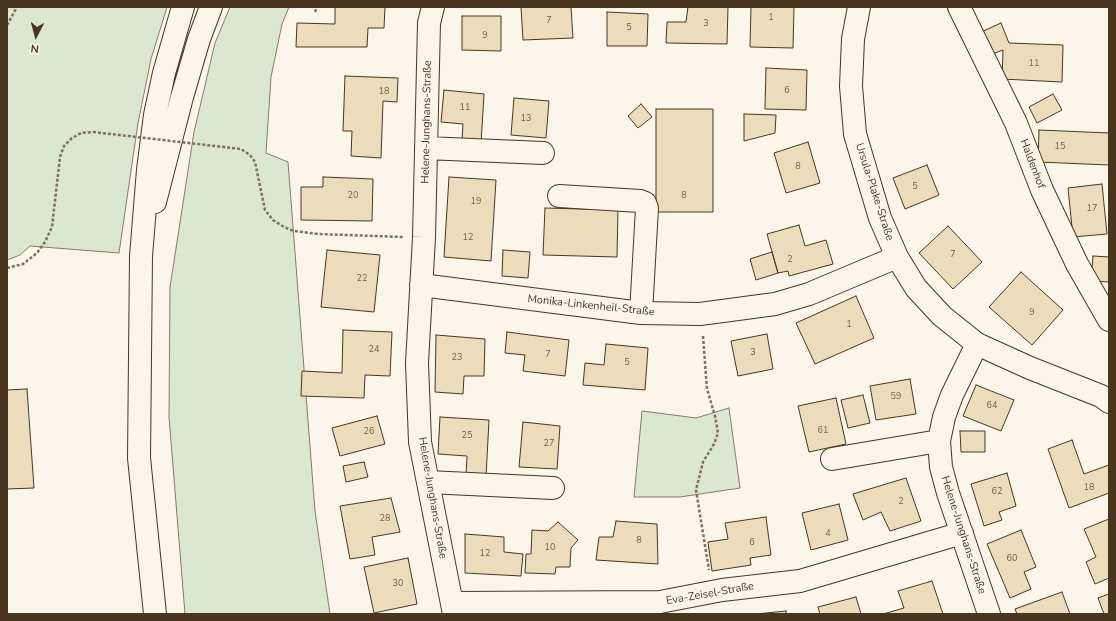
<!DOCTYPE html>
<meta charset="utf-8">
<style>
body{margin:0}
#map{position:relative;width:1116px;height:621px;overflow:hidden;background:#fbf6e9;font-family:"Nunito Sans",sans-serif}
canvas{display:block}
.frame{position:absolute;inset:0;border:8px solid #4a3520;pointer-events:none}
.north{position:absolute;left:16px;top:16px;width:40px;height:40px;-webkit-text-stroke:3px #fbf6e9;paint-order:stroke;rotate:186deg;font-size:11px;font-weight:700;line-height:16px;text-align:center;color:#4a3520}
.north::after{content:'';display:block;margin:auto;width:14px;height:18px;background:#4a3520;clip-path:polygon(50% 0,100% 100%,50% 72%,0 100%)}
</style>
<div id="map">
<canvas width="1116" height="621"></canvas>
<div class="frame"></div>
<div class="north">N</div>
</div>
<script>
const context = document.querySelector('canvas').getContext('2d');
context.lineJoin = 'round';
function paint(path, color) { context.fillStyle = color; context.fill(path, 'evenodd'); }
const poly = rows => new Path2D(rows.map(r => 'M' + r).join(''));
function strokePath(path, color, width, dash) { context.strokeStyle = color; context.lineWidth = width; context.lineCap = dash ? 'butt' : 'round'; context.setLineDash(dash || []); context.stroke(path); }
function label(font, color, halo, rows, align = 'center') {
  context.font = font + ' "Nunito Sans",sans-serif'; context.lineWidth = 3; context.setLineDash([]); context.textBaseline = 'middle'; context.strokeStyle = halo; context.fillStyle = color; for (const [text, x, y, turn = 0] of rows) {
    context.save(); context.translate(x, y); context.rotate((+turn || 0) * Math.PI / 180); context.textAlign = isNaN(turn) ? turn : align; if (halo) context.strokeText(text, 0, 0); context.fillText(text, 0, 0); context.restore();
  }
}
const green = poly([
 [7,7,167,7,151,59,138,123,119,253,30,246,20,255,7,260,7,7],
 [230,7,289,7,282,24,271,77,266,153,288,162,315,511,330,614,185,614,169,417,170,287,194,132,215,43,230,7],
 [729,408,740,488,680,497,634,497,642,411,696,418,729,408]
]);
paint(green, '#dce7d0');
strokePath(green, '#887966', 1);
const building = poly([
 [335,7,385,7,384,28,368,28,367,47,296,47,297,23,335,24,335,7],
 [521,7,571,7,573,38,523,40,521,7],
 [688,7,728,7,727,44,666,43,667,22,686,22,688,7],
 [751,7,794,7,793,48,750,47,751,7],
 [607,12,648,14,647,46,607,46,607,12],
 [462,16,501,16,501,51,462,50,462,16],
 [1001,23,1009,43,1063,45,1062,82,1002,79,1003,50,990,55,979,33,1001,23],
 [766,68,807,70,806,110,765,109,766,68],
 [345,76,398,78,397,102,383,101,381,158,351,156,352,131,343,131,345,76],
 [444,90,484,94,481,143,462,141,463,124,441,122,444,90],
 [1053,94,1062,110,1037,123,1029,107,1053,94],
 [514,98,549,101,546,138,511,135,514,98],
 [641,104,652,117,638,128,628,116,641,104],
 [656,109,713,109,713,212,656,212,656,109],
 [744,114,776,115,775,133,744,141,744,114],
 [1039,130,1109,133,1109,165,1038,162,1039,130],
 [808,142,820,183,786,193,774,153,808,142],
 [927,165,939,195,905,209,893,178,927,165],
 [323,177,373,179,372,221,301,220,301,187,323,187,323,177],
 [449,177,496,180,491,261,444,257,449,177],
 [1102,184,1107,234,1073,237,1068,188,1102,184],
 [545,208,618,210,617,257,543,255,545,208],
 [799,225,805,246,826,240,833,264,789,276,788,271,778,273,767,234,799,225],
 [948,226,982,262,953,289,919,253,948,226],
 [327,250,380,255,374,312,321,307,327,250],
 [503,250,530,252,528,278,502,276,503,250],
 [772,252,778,273,756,280,750,259,772,252],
 [1093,256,1109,257,1109,282,1091,281,1093,256],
 [1021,272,1063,310,1032,345,989,307,1021,272],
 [856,296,874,338,815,364,796,323,856,296],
 [343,330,392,332,390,376,365,375,364,398,301,396,302,371,342,373,343,330],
 [507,332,569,340,565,376,523,371,525,355,505,353,507,332],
 [767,334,773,369,738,376,731,341,767,334],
 [436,335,485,339,484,376,464,376,463,394,435,392,436,335],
 [606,344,648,348,645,390,583,385,585,363,604,365,606,344],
 [910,379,916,414,876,420,870,386,910,379],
 [976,385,1014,400,1001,431,963,416,976,385],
 [27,389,34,488,7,489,7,390,27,389],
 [863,395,870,423,848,428,841,400,863,395],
 [836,398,846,444,809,452,798,406,836,398],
 [377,416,385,444,340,456,332,428,377,416],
 [440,417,489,420,486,477,466,476,467,456,438,454,440,417],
 [523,422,560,426,557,469,519,467,523,422],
 [960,431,985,431,985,452,961,452,960,431],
 [1072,440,1084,474,1109,465,1109,493,1069,508,1048,449,1072,440],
 [364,462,368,477,346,482,343,466,364,462],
 [1007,473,1016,506,999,512,1002,520,984,526,971,484,1007,473],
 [906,478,921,521,890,531,881,512,863,520,853,494,906,478],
 [391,498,400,532,372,537,375,555,350,559,340,506,391,498],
 [839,504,848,540,811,550,802,513,839,504],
 [766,517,771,555,750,558,751,565,712,571,708,542,728,539,725,523,766,517],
 [1109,519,1109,578,1095,584,1086,562,1096,557,1084,529,1109,519],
 [616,521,657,524,658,564,596,560,599,537,613,537,616,521],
 [558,522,578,540,571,548,570,567,556,567,555,574,525,573,526,554,531,554,532,530,548,531,558,522],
 [1021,530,1036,567,1024,572,1031,589,1010,598,987,544,1021,530],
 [465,534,504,537,504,552,523,554,521,576,465,573,465,534],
 [408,558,417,604,374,613,364,567,408,558],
 [932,581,943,614,883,614,904,608,898,591,932,581],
 [1062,592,1070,614,1017,614,1015,609,1062,592],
 [1109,594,1109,614,1104,614,1098,598,1109,594],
 [856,597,861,614,820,614,818,607,856,597],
 [786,611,786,614,756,614,786,611]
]);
paint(building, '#ecdcbc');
strokePath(building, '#4a3520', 1);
const minor = poly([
 [433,7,429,23,424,237,417,363,420,442,454,614],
 [859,7,853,39,851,86,855,134,880,218,897,257,916,288,942,316,977,344,1030,368,1101,396,1109,402],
 [959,7,1016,123,1042,190,1077,264,1109,320],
 [426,148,543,153],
 [559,196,640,201,645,203,647,208,641,313],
 [421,285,641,313,700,314,775,304,809,294,897,257],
 [977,344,952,395,944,417,939,441,941,467,948,493,989,614],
 [832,459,939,441],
 [428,482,553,488],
 [452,603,660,602,722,590,800,581,962,533]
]);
const major = poly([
 [155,202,182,97,199,39,211,7],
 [155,614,139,458,141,256,148,170,155,115,164,73,183,7]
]);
strokePath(minor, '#4a3520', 24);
strokePath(major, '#4a3520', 24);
strokePath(poly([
 [315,12,317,7],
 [7,25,17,7],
 [232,148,241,149,250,155,255,162,265,210,273,220,284,227,294,231,318,234,403,237],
 [7,268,23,264,37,253,45,242,52,227,60,157,64,146,72,138,81,133,93,132],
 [703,336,707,389,715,416,718,433,714,444,703,462,696,490,709,570]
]), '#7f6f5c', 2.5, [3, 2]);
strokePath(minor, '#fbf6e9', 22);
strokePath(major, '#fbf6e9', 22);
strokePath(poly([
 [93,132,232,148]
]), '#7f6f5c', 2.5, [3, 2]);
label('9px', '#725f47', null, [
 ["1",771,18],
 ["7",549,21],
 ["3",706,24],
 ["5",629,28],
 ["9",485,36],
 ["11",1034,64],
 ["6",787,91],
 ["18",384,92],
 ["11",465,108],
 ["13",526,119],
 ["15",1060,147],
 ["8",798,167],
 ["5",915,187],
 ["20",353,196],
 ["8",684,196],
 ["19",476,202],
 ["17",1092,209],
 ["12",468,238],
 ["7",953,255],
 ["2",790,260],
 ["22",362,279],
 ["9",1032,313],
 ["1",849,325],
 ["24",374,350],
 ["3",753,353],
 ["7",548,355],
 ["23",457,358],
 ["5",627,363],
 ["59",896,397],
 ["64",992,406],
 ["61",823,431],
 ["26",369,432],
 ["25",467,436],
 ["27",549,444],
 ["18",1089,488],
 ["62",997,492],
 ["2",901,502],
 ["28",385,519],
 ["4",828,534],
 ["8",639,541],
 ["6",752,543],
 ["10",550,548],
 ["12",485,554],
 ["60",1012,559],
 ["30",398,584]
]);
label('11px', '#4a3520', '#fbf6e9', [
 ["Helene-Junghans-Straße",427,122,-89],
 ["Haldenhof",1032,164,69],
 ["Ursula-Plake-Straße",874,192,72],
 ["Monika-Linkenheil-Straße",591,306,6],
 ["Helene-Junghans-Straße",432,498,80],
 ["Helene-Junghans-Straße",963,535,72],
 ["Eva-Zeisel-Straße",710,594,-10]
]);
</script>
